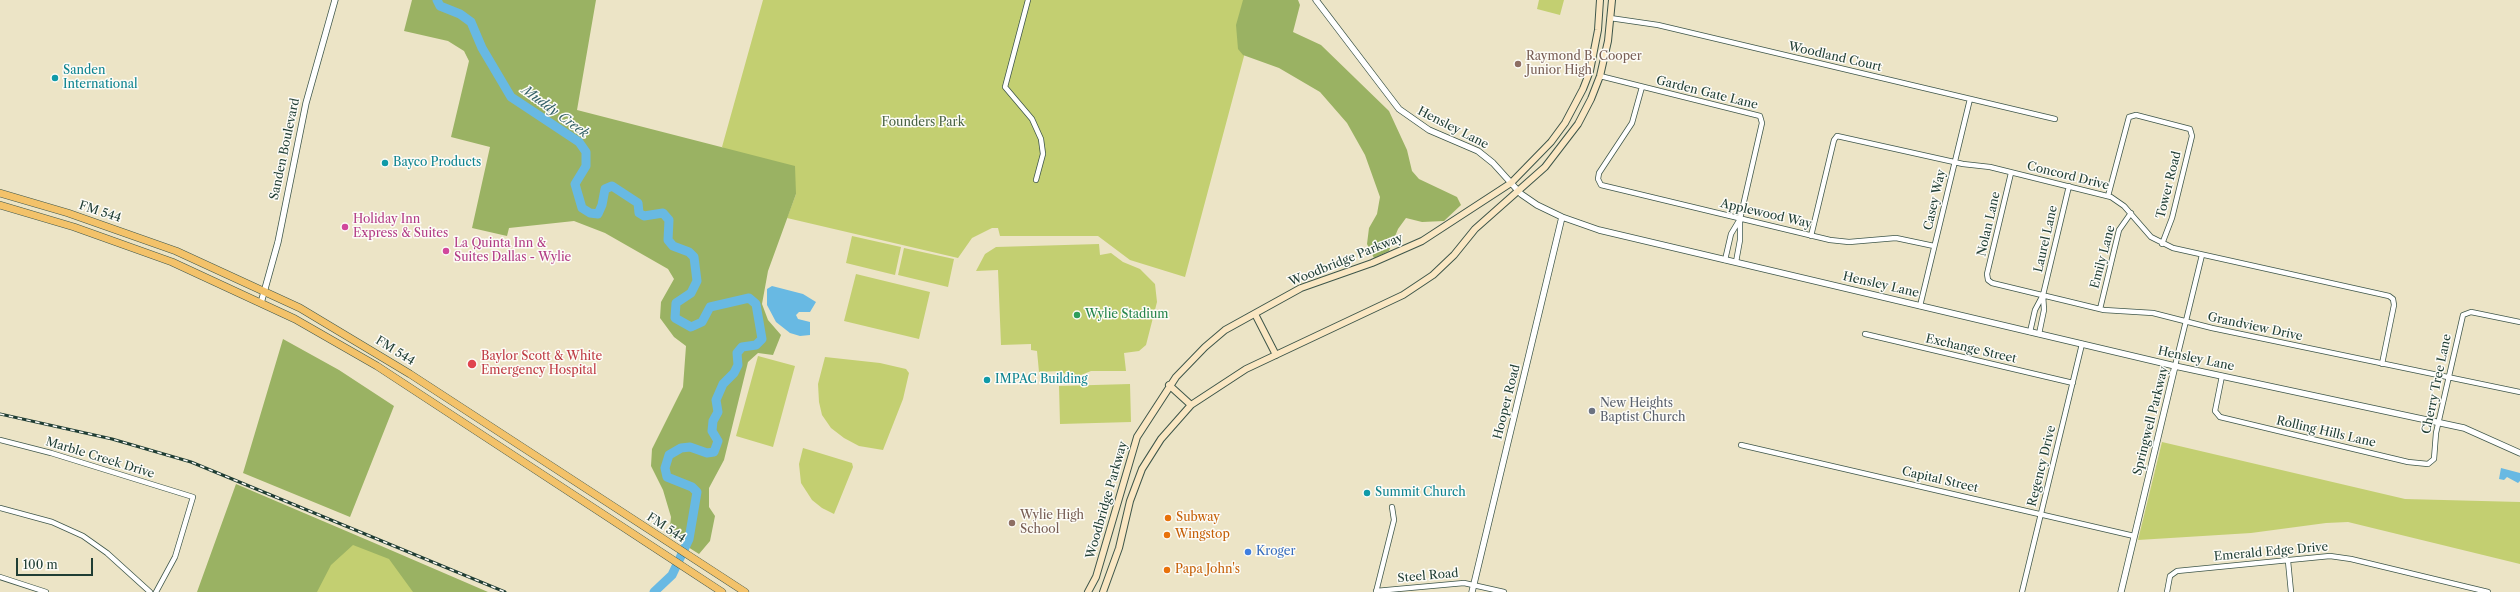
<!DOCTYPE html>
<style>
body{margin:0}
#map{position:relative;width:2520px;height:592px;overflow:hidden;background:#ece4c6;font-family:"Libre Caslon Text",serif}
canvas{display:block}
.scale{position:absolute;left:16px;top:558px;width:77px;height:18px;box-sizing:border-box;border:2px solid #1f3d34;border-top:0;padding-left:5px;font-size:12px;line-height:14px;white-space:nowrap;color:#1f3d34;-webkit-text-stroke:3px #fdfcf7;paint-order:stroke}
</style>
<div id="map">
<canvas width="2520" height="592"></canvas>
<div class="scale">100 m</div>
</div>
<script>
const context = document.querySelector('canvas').getContext('2d');
context.lineJoin = 'round';
function paint(path, color) { context.fillStyle = color; context.fill(path, 'evenodd'); }
const poly = rows => new Path2D(rows.map(r => 'M' + r).join(''));
function strokePath(path, color, width, dash) { context.strokeStyle = color; context.lineWidth = width; context.lineCap = dash ? 'butt' : 'round'; context.setLineDash(dash || []); context.stroke(path); }
function label(font, color, halo, rows, align = 'center') {
  context.font = font + ' "Libre Caslon Text",serif'; context.lineWidth = 3; context.setLineDash([]); context.textBaseline = 'middle'; context.strokeStyle = halo; context.fillStyle = color; for (const [text, x, y, turn = 0] of rows) {
    context.save(); context.translate(x, y); context.rotate((+turn || 0) * Math.PI / 180); context.textAlign = isNaN(turn) ? turn : align; if (halo) context.strokeText(text, 0, 0); context.fillText(text, 0, 0); context.restore();
  }
}
paint(poly([
 [763,0,1259,0,1185,277,1130,260,1098,236,1000,236,998,228,992,228,972,238,958,258,787,218,796,194,722,147],
 [1539,0,1564,0,1560,15,1537,9],
 [852,236,901,247,895,275,846,263],
 [1099,244,1100,255,1111,253,1123,262,1140,269,1155,284,1157,302,1146,345,1139,351,1124,353,1126,371,1091,371,1081,375,1071,376,1058,371,1039,372,1037,351,1031,350,1031,344,1001,345,998,270,976,271,985,254,996,247],
 [904,248,954,259,948,287,898,275],
 [856,274,930,292,919,339,844,321],
 [758,356,795,366,773,447,736,436],
 [825,357,880,363,906,369,909,373,903,399,883,450,859,446,844,438,831,428,822,415,819,402,818,384],
 [1130,384,1131,422,1060,424,1059,386],
 [2162,442,2405,499,2520,502,2520,564,2348,522,2326,523,2251,533,2138,540],
 [803,448,852,463,853,467,834,514,822,508,812,500,801,483,799,464],
 [301,517,472,592,249,592]
]), '#c3cf71');
paint(poly([
 [412,0,596,0,577,110,795,166,796,194,768,271,762,304,768,320,781,335,773,355,758,353,748,362,724,460,709,488,709,507,715,516,710,541,699,554,669,535,671,517,663,490,651,466,652,449,683,387,686,346,674,337,660,318,661,302,674,279,668,269,605,233,574,221,509,228,507,236,472,228,490,147,451,137,469,61,464,51,448,41,404,31],
 [1243,0,1298,0,1300,5,1293,32,1321,45,1389,111,1407,150,1412,171,1419,179,1457,197,1461,205,1444,221,1422,222,1406,218,1398,229,1389,251,1374,258,1367,244,1369,228,1377,214,1380,197,1365,155,1347,123,1320,92,1279,68,1243,55,1238,49,1236,25],
 [283,339,339,370,394,406,350,517,243,473],
 [236,484,372,542,488,592,413,592,389,559,353,545,331,565,317,592,197,592]
]), '#9ab263');
paint(poly([
 [772,286,803,294,816,302,810,312,799,312,796,315,798,319,810,322,810,335,800,336,790,333,776,322,767,305,767,289],
 [2501,468,2520,473,2520,481,2518,483,2507,477,2504,480,2499,479]
]), '#68b9e3');
strokePath(poly([
 [437,0,440,6,460,14,471,22,482,48,511,97,579,142,586,152,586,166,575,184,582,208,590,213,598,214,602,205,605,189,612,186,638,203,639,213,644,216,663,213,669,220,668,240,673,246,689,252,694,257,697,281,691,293,676,303,675,318,691,327,702,322,710,307,749,298,756,304,762,339,756,345,742,347,737,353,738,365,734,373,723,384,716,400,718,412,713,421,712,431,718,441,714,452,707,453,690,447,681,448,669,455,665,468,667,477,692,487,697,492,689,539,672,575,654,592]
]), '#68b9e3', 9);
const minor = poly([
 [1028,0,1005,87,1032,119,1041,139,1043,154,1036,180],
 [1610,18,1658,25,2055,119],
 [1600,76,1760,116,1762,123,1740,219],
 [1642,87,1632,123,1599,173,1598,179,1601,185,1830,240,1849,242,1896,238,1934,246],
 [2011,173,1987,274,1988,280,1992,283,2104,310,2153,313,2212,328,2520,392],
 [2108,196,2129,117,2136,115,2190,129,2192,136,2172,218,2162,244],
 [1811,236,1834,140,1837,136,1963,164,1990,167,2111,197,2124,206,2151,237,2173,248,2389,296,2393,299,2394,305,2382,364],
 [1725,260,1731,234,1740,219,1740,240,1736,262],
 [2043,295,2069,186],
 [1920,306,1970,99],
 [2100,309,2119,230,2131,213],
 [2030,332,2035,310,2043,295,2044,310,2039,334],
 [1865,334,2073,383],
 [2175,366,2202,255],
 [2222,376,2215,411,2220,417,2408,462,2428,464,2434,459,2436,433,2463,315,2471,312,2520,322],
 [0,440,51,453,193,497,175,557,156,592],
 [1741,445,2134,536],
 [0,508,52,522,83,536,107,553,150,592],
 [2288,561,2291,592],
 [0,577,46,592],
 [1376,591,1464,583,1504,592],
 [1376,592,1394,520,1392,507],
 [2022,592,2082,344],
 [2167,592,2170,576,2177,571,2330,556,2351,559,2488,592]
]);
const tertiary = poly([
 [1316,0,1399,109,1429,130,1478,151,1493,163,1521,194,1537,205,1562,217,1599,230,2175,366,2464,428,2520,453],
 [261,303,278,242,306,103,335,0],
 [1472,592,1562,217],
 [2121,592,2175,366]
]);
const secondary = poly([
 [1255,314,1276,355],
 [1169,385,1191,405],
 [1088,592,1096,577,1137,437,1176,377,1205,347,1225,330,1301,288,1372,263,1422,241,1511,183,1551,142,1565,123,1583,89,1590,71,1598,30,1600,0],
 [1103,592,1119,548,1130,501,1142,469,1161,439,1191,405,1246,369,1403,295,1433,275,1454,255,1475,229,1545,167,1578,124,1591,99,1600,76,1608,41,1612,0]
]);
const primary = poly([
 [0,193,68,213,176,251,300,308,410,374,745,592],
 [0,205,74,227,172,262,295,319,377,366,722,592]
]);
strokePath(minor, '#3e564a', 6);
strokePath(tertiary, '#3e564a', 7);
strokePath(secondary, '#3e564a', 8);
strokePath(primary, '#3e564a', 8);
strokePath(minor, '#fff', 4.5);
strokePath(tertiary, '#fff', 5.5);
strokePath(secondary, '#fae7c3', 6);
strokePath(primary, '#f3c26a', 7);
const rail = poly([
 [0,414,112,439,191,462,505,592]
]);
strokePath(rail, '#1f3d34', 3);
strokePath(rail, '#fdfcf7', 1.5, [4.5]);
for (const [x, y, r, color] of [
 [1518,64,4,"#8d6e63"],
 [55,78,4,"#0f9aa8"],
 [385,163,4,"#0f9aa8"],
 [345,227,4,"#d1479c"],
 [446,251,4,"#d1479c"],
 [1077,315,4,"#2e9e5b"],
 [472,364,5,"#e0444e"],
 [987,380,4,"#0f9aa8"],
 [1592,411,4,"#6b7280"],
 [1367,493,4,"#0f9aa8"],
 [1168,518,4,"#e8710a"],
 [1012,523,4,"#8d6e63"],
 [1167,535,4,"#e8710a"],
 [1248,552,4,"#3f7fe0"],
 [1167,570,4,"#e8710a"]
]) { const dot = new Path2D(); dot.arc(x, y, r, 0, 2 * Math.PI); context.fillStyle = color; context.fill(dot); strokePath(dot, '#fdfcf7', 1.5); }
label('12px', '#785e54', '#fdfcf7', [
 ["Raymond B. Cooper",1526,57],
 ["Junior High",1526,71],
 ["Wylie High",1020,516],
 ["School",1020,530]
], 'left');
label('12px', '#1f3d34', '#fdfcf7', [
 ["Woodland Court",1835,57,13],
 ["Garden Gate Lane",1707,93,14],
 ["Hensley Lane",1453,128,27],
 ["Sanden Boulevard",285,149,-78],
 ["Concord Drive",2068,176,14],
 ["Tower Road",2169,185,-76],
 ["Casey Way",1935,200,-77],
 ["FM 544",100,212,18],
 ["Applewood Way",1766,214,13],
 ["Nolan Lane",1989,224,-77],
 ["Laurel Lane",2046,239,-77],
 ["Emily Lane",2103,257,-75],
 ["Woodbridge Parkway",1346,260,-22],
 ["Hensley Lane",1881,285,13],
 ["Grandview Drive",2255,327,12],
 ["Exchange Street",1971,349,13],
 ["FM 544",395,351,32],
 ["Hensley Lane",2196,359,12],
 ["Cherry Tree Lane",2437,384,-78],
 ["Hooper Road",1507,402,-76],
 ["Springwell Parkway",2151,421,-76],
 ["Rolling Hills Lane",2326,432,13],
 ["Marble Creek Drive",100,458,17],
 ["Regency Drive",2042,466,-76],
 ["Capital Street",1940,480,13],
 ["Woodbridge Parkway",1107,500,-74],
 ["FM 544",666,528,33],
 ["Emerald Edge Drive",2271,552,-5],
 ["Steel Road",1428,576,-5]
]);
label('12px', '#0d838f', '#fdfcf7', [
 ["Sanden",63,71],
 ["International",63,85],
 ["Bayco Products",393,163],
 ["IMPAC Building",995,380],
 ["Summit Church",1375,493]
], 'left');
label('12px', '#486243', '#fdfcf7', [
 ["Founders Park",923,123]
]);
label('12px', '#b23c85', '#fdfcf7', [
 ["Holiday Inn",353,220],
 ["Express & Suites",353,234],
 ["La Quinta Inn &",454,244],
 ["Suites Dallas - Wylie",454,258]
], 'left');
label('12px', '#27864d', '#fdfcf7', [
 ["Wylie Stadium",1085,315]
], 'left');
label('12px', '#be3a42', '#fdfcf7', [
 ["Baylor Scott & White",481,357],
 ["Emergency Hospital",481,371]
], 'left');
label('12px', '#5b616d', '#fdfcf7', [
 ["New Heights",1600,404],
 ["Baptist Church",1600,418]
], 'left');
label('12px', '#c56008', '#fdfcf7', [
 ["Subway",1176,518],
 ["Wingstop",1175,535],
 ["Papa John's",1175,570]
], 'left');
label('12px', '#366cbe', '#fdfcf7', [
 ["Kroger",1256,552]
], 'left');
label('italic 13px', '#356269', '#fdfcf7', [
 ["Muddy Creek",555,112,36]
]);
</script>
